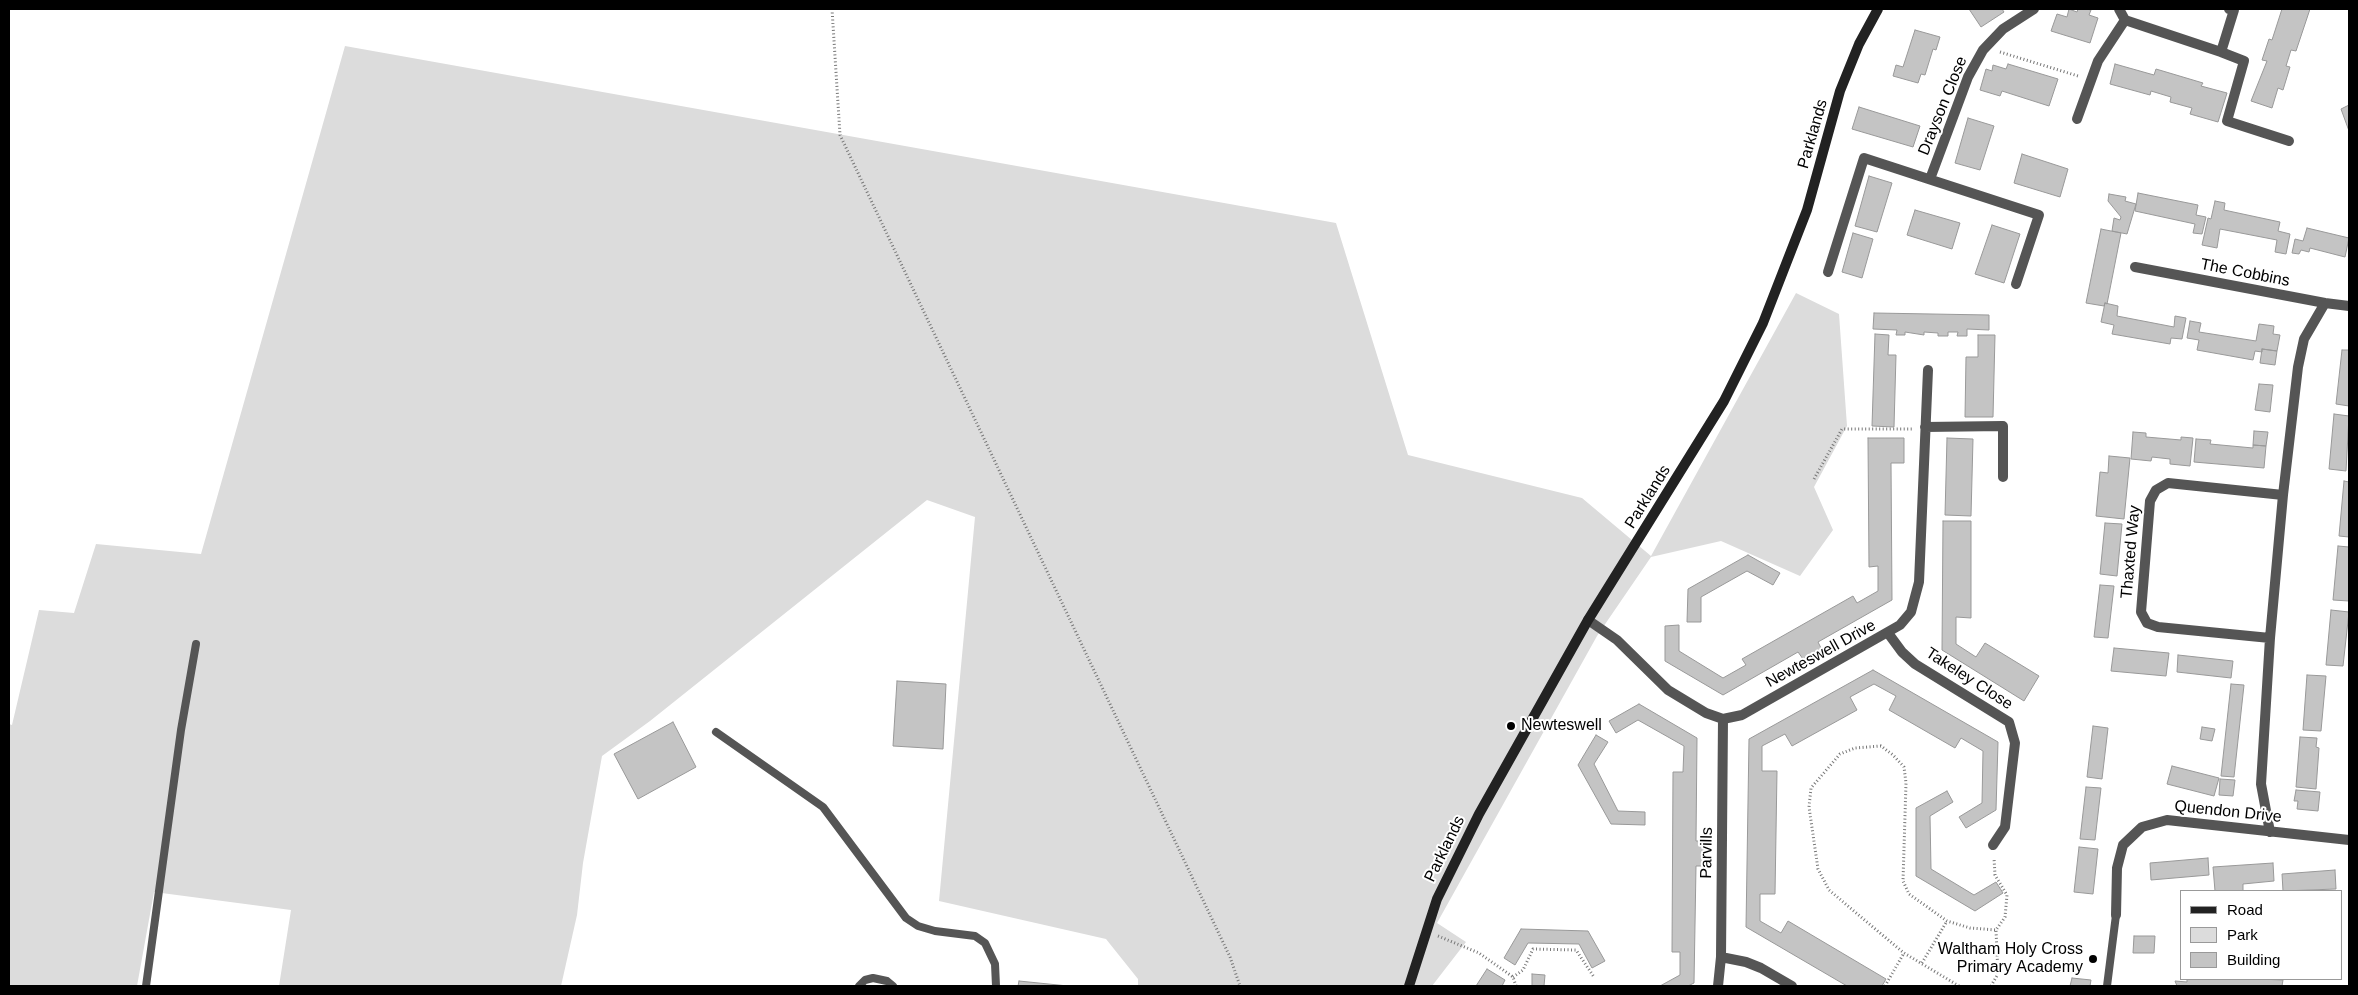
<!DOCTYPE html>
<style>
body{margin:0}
#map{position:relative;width:2358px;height:995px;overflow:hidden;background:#fff;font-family:Helvetica,sans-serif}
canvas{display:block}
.frame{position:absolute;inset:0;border:10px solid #000;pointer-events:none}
.legend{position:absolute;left:2180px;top:890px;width:162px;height:90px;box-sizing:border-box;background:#fff;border:1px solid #999;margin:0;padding:6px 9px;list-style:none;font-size:15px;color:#000}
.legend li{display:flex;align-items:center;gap:10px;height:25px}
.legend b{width:25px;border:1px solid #999}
</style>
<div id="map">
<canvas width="2358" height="995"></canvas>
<div class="frame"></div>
<ul class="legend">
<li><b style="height:6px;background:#222"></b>Road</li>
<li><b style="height:14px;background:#dcdcdc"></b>Park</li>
<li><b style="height:14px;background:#c4c4c4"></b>Building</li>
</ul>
</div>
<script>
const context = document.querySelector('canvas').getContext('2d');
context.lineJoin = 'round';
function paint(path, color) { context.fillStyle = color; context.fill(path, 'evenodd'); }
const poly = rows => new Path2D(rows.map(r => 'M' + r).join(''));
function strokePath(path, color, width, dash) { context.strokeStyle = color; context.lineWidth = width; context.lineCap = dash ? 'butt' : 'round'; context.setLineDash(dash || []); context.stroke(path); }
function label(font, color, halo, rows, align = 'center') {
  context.font = font + ' Helvetica,sans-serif'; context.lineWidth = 4; context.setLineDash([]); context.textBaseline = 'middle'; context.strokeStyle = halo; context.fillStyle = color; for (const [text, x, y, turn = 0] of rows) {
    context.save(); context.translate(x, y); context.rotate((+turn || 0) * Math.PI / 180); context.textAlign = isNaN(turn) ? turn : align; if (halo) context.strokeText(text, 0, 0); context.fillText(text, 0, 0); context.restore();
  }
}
paint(poly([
 [345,46,1336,223,1408,455,1582,498,1651,556,1796,293,1839,314,1847,426,1814,487,1833,530,1800,576,1721,541,1651,557,1597,636,1437,923,1466,942,1432,986,1138,986,1138,979,1106,939,939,901,975,517,927,500,650,721,602,756,583,863,577,915,561,986,279,986,291,910,154,892,137,986,9,986,9,724,12,725,39,610,74,613,96,544,201,554]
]), '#dcdcdc');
const building = poly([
 [1969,9,2002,9,2004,12,1981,27,1969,9],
 [2069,9,2077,12,2078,9,2086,9,2091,10,2089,15,2098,18,2090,43,2051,31,2057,14,2067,17,2069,9],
 [2282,9,2310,9,2296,51,2291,50,2286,66,2290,67,2283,90,2278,88,2272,108,2251,101,2267,61,2262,60,2269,39,2272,40,2282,9],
 [1915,30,1940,37,1936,50,1933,49,1925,75,1921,74,1918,83,1893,76,1896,65,1903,67,1915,30],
 [2008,64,2058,79,2049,106,2002,91,2000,96,1980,90,1986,69,1992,71,1993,65,2006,69,2008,64],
 [2115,64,2154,75,2156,69,2203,83,2201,86,2227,93,2218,122,2190,114,2192,108,2170,102,2171,97,2151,91,2150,95,2110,84,2115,64],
 [2349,105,2349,131,2341,109,2349,105],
 [1859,107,1920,126,1913,147,1852,129,1859,107],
 [1968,118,1994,126,1980,170,1955,163,1968,118],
 [2022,154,2068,169,2060,197,2014,183,2022,154],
 [1869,176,1892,183,1877,232,1855,226,1869,176],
 [2138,193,2198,205,2196,215,2206,217,2202,234,2193,233,2195,224,2135,211,2138,193],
 [2109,194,2126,197,2125,201,2136,204,2127,234,2112,231,2114,218,2120,220,2121,217,2108,201,2109,194],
 [2215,201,2225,203,2224,210,2280,222,2278,231,2290,234,2286,254,2275,252,2277,240,2220,229,2217,248,2202,245,2208,218,2211,219,2215,201],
 [1915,210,1960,223,1952,249,1907,235,1915,210],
 [1992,225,2020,234,2004,283,1975,274,1992,225],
 [2307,228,2349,238,2345,257,2310,248,2309,252,2301,250,2299,254,2292,253,2295,239,2303,241,2307,228],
 [2101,229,2121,233,2107,304,2105,303,2104,306,2086,303,2101,229],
 [1853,233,1873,239,1862,278,1842,272,1853,233],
 [2105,303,2118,306,2117,316,2174,327,2175,316,2186,318,2182,339,2171,338,2170,344,2112,334,2114,325,2101,322,2105,303],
 [1874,313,1989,315,1989,330,1967,329,1967,336,1957,336,1958,332,1948,332,1948,336,1938,336,1938,333,1924,332,1924,335,1905,332,1905,335,1896,335,1897,330,1873,329,1874,313],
 [2190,321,2201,323,2199,332,2256,341,2259,324,2274,326,2273,334,2280,335,2277,351,2262,349,2262,352,2255,351,2253,360,2197,350,2199,340,2187,338,2190,321],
 [1875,334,1889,335,1888,355,1896,355,1894,427,1872,426,1875,334],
 [1978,335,1995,335,1993,417,1965,417,1966,357,1978,357,1978,335],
 [2262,349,2277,351,2275,365,2260,363,2262,349],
 [2342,350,2349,350,2349,406,2336,404,2342,350],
 [2259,384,2273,385,2270,412,2255,410,2259,384],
 [2334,414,2349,416,2346,471,2329,469,2334,414],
 [2254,431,2268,432,2266,446,2253,445,2254,431],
 [2133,432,2146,433,2146,437,2181,440,2181,437,2193,438,2190,466,2170,464,2170,459,2152,457,2151,461,2131,459,2133,432],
 [1868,438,1904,438,1904,463,1891,463,1892,600,1818,642,1821,648,1803,659,1798,652,1723,695,1665,661,1665,626,1679,625,1679,651,1723,678,1746,665,1742,659,1853,596,1857,603,1878,591,1878,566,1869,567,1868,438],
 [1947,438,1973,439,1971,516,1945,515,1947,438],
 [2196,439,2211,440,2210,444,2253,448,2253,445,2266,446,2264,468,2194,462,2196,439],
 [2109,456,2130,458,2124,519,2096,516,2100,472,2108,473,2109,456],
 [2344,481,2349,482,2349,537,2339,536,2344,481],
 [1943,521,1971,521,1971,618,1956,617,1956,644,1976,657,1985,643,2039,676,2024,701,1942,650,1943,521],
 [2105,523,2122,524,2117,576,2100,574,2105,523],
 [2338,546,2349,547,2349,601,2333,600,2338,546],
 [1748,555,1780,573,1773,585,1747,571,1701,597,1701,622,1687,622,1688,589,1748,555],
 [2100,585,2114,586,2108,638,2094,637,2100,585],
 [2331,610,2349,612,2343,666,2326,665,2331,610],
 [2114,648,2169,653,2166,676,2111,671,2114,648],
 [2178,655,2233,661,2231,678,2177,672,2178,655],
 [1873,670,1998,742,1996,810,1966,828,1959,817,1982,803,1983,751,1961,738,1955,748,1889,710,1896,696,1874,684,1850,697,1857,710,1792,746,1785,734,1762,746,1762,771,1777,771,1775,894,1760,894,1760,921,1781,933,1788,921,1886,979,1882,986,1847,986,1746,927,1749,739,1873,670],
 [2307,675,2326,676,2321,731,2303,730,2307,675],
 [897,681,946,684,943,749,893,746,897,681],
 [2231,684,2244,685,2234,777,2221,776,2231,684],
 [1639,704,1697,738,1696,841,1706,841,1706,866,1696,866,1694,983,1688,986,1660,986,1680,975,1680,952,1672,952,1673,772,1683,772,1684,746,1638,720,1616,733,1609,721,1639,704],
 [673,722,696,767,638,799,614,754,673,722],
 [2093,726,2108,728,2102,779,2087,777,2093,726],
 [2202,727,2215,729,2212,741,2200,739,2202,727],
 [1596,735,1608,742,1594,764,1618,811,1645,812,1645,825,1611,824,1578,765,1596,735],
 [2300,737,2317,738,2316,747,2319,748,2316,789,2296,787,2300,737],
 [2172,766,2219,778,2214,796,2167,784,2172,766],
 [2220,779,2235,780,2233,796,2219,795,2220,779],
 [2086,787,2101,788,2095,840,2080,839,2086,787],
 [2296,790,2320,792,2318,811,2297,809,2298,801,2294,801,2296,790],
 [1947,791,1953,802,1930,816,1931,869,1974,895,1996,882,2003,893,1975,911,1916,876,1916,808,1947,791],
 [2079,847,2098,849,2093,894,2074,892,2079,847],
 [2208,858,2209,875,2151,880,2150,863,2208,858],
 [2273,863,2274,881,2243,884,2243,891,2215,891,2213,867,2273,863],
 [2335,870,2336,889,2283,891,2282,874,2335,870],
 [1521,929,1588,931,1605,961,1592,968,1579,944,1528,943,1515,965,1504,958,1521,929],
 [2134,936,2155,936,2154,953,2133,953,2134,936],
 [1487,969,1505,980,1502,986,1476,986,1487,969],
 [1532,974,1545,975,1544,986,1532,986,1532,974],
 [2072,978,2091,980,2090,986,2070,986,2072,978],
 [2187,979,2259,979,2283,980,2282,986,2177,986,2175,981,2187,982,2187,979],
 [1019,981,1068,986,1018,986,1019,981]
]);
paint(building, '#c4c4c4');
strokePath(building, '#999', 1);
strokePath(poly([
 [832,9,840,135,1230,957,1240,986],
 [2000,52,2078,76],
 [1814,479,1842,429,1912,429],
 [1438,936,1479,953,1513,977,1516,986],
 [1922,963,1947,921],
 [1513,977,1523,970,1533,949,1576,950,1594,977],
 [1885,986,1904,953],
 [1959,986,1904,953,1886,938,1829,890,1818,869,1809,807,1811,788,1840,754,1855,748,1881,746,1893,755,1904,767,1906,783,1903,881,1909,894,1947,921,1970,928,1996,930],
 [1991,986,1998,974,1996,930,2005,917,2007,895,1995,875,1994,858]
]), '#777', 3, [1, 2.5]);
strokePath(poly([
 [716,732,823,807,906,918,918,926,935,931,975,936,985,943,995,964,996,986],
 [146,986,181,730,196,644],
 [859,986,865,980,873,978,887,981,893,986],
 [2107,986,2116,915]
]), '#555', 8);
strokePath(poly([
 [2119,9,2125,20,2221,52,2234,10,2229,9],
 [2221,52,2244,61,2227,121,2289,141],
 [2077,119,2098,61,2125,20],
 [1930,179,1968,77,1983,50,2003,29,2034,9],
 [2135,267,2325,303,2349,306],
 [1828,272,1864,158,2039,215,2016,284],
 [1925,427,2003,426,2003,477],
 [1588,620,1617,640,1668,690,1706,713,1723,719,1742,715,1900,625,1911,612,1919,582,1928,370],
 [1888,633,1902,652,1915,664,2009,722,2015,743,2005,827,1993,845],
 [2270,638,2158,627,2147,623,2141,612,2150,501,2156,490,2168,483,2283,495],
 [2270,832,2261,784,2270,638,2283,495,2298,367,2304,339,2325,303],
 [2116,915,2117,868,2123,845,2142,827,2167,820,2349,840],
 [1721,957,1746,962,1761,968,1792,986],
 [1718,986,1721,957,1723,719]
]), '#555', 10);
strokePath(poly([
 [1409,986,1437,899,1479,814,1588,620,1724,401,1763,323,1807,210,1840,91,1859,44,1878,9]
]), '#222', 10);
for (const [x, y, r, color] of [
 [1511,726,5,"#000"],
 [2093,959,5,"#000"]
]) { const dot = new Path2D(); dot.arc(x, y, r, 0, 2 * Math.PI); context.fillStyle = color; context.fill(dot); strokePath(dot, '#fff', 2); }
label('16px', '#000', '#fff', [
 ["Drayson Close",1943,106,-68],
 ["Parklands",1813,134,-74],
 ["The Cobbins",2245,273,11],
 ["Parklands",1648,497,-58],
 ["Thaxted Way",2131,552,-85],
 ["Newteswell Drive",1821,654,-29],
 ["Takeley Close",1969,679,33],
 ["Quendon Drive",2228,812,6],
 ["Parklands",1445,849,-64],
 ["Parvills",1707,853,-89]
]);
label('16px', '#000', '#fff', [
 ["Newteswell",1521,726],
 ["Waltham Holy Cross",2083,950,"right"],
 ["Primary Academy",2083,968,"right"]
], 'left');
</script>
